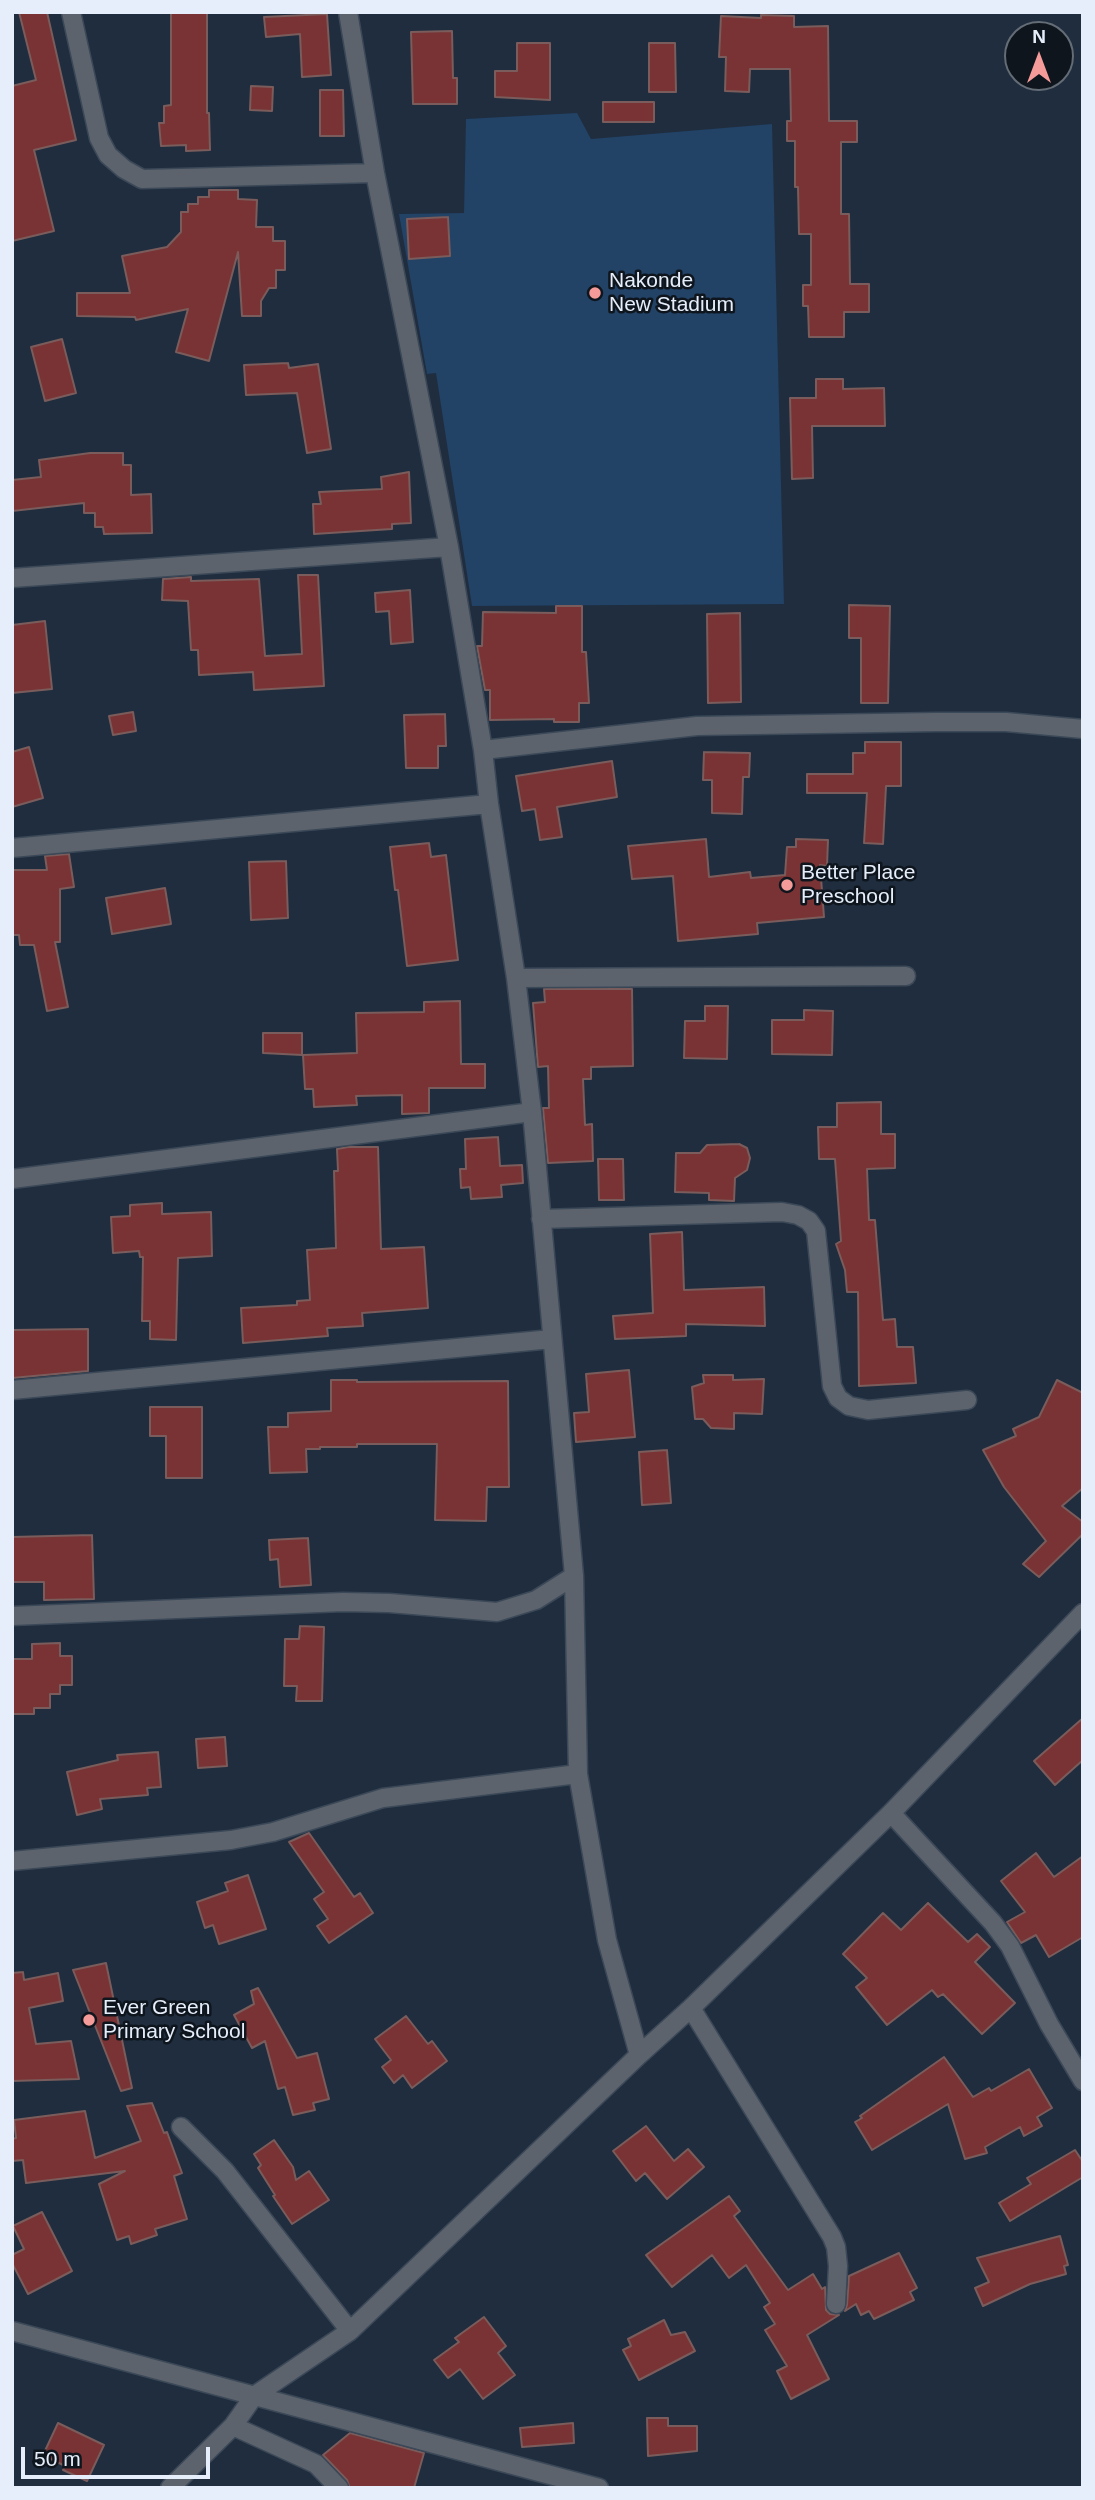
<!DOCTYPE html>
<style>
body{margin:0}
#map{position:relative;width:1095px;height:2500px;overflow:hidden;background:#1f2d3e;font-family:Helvetica,sans-serif}
canvas{display:block}
.frame{position:absolute;inset:0;border:14px solid #e5eefa;pointer-events:none}
.north{position:absolute;left:1004px;top:21px;width:70px;height:70px;box-sizing:border-box;background:#0e151d;border:2px solid #646c75;border-radius:50%;rotate:0deg;font-size:19px;font-weight:700;line-height:28px;text-align:center;color:#e5eefa}
.north::after{content:'';display:block;margin:auto;width:24px;height:32px;background:#f59b99;clip-path:polygon(50% 0,100% 100%,50% 72%,0 100%)}
.scale{position:absolute;left:21px;top:2447px;width:189px;height:32px;box-sizing:border-box;border:4px solid #e5eefa;border-top:0;padding-left:9px;font-size:21px;line-height:24px;white-space:nowrap;color:#e5eefa;-webkit-text-stroke:5px #0e151d;paint-order:stroke}
</style>
<div id="map">
<canvas width="1095" height="2500"></canvas>
<div class="frame"></div>
<div class="north">N</div>
<div class="scale">50 m</div>
</div>
<script>
const context = document.querySelector('canvas').getContext('2d');
context.lineJoin = 'round';
function paint(path, color) { context.fillStyle = color; context.fill(path, 'evenodd'); }
const poly = rows => new Path2D(rows.map(r => 'M' + r).join(''));
function strokePath(path, color, width, dash) { context.strokeStyle = color; context.lineWidth = width; context.lineCap = dash ? 'butt' : 'round'; context.setLineDash(dash || []); context.stroke(path); }
function label(font, color, halo, rows, align = 'center') {
  context.font = font + ' Helvetica,sans-serif'; context.lineWidth = 5; context.setLineDash([]); context.textBaseline = 'middle'; context.strokeStyle = halo; context.fillStyle = color; for (const [text, x, y, turn = 0] of rows) {
    context.save(); context.translate(x, y); context.rotate((+turn || 0) * Math.PI / 180); context.textAlign = isNaN(turn) ? turn : align; if (halo) context.strokeText(text, 0, 0); context.fillText(text, 0, 0); context.restore();
  }
}
paint(poly([
 [577,113,591,139,772,124,784,604,472,606,436,373,427,374,399,214,464,213,466,119]
]), '#224266');
const building = poly([
 [19,12,47,12,76,140,34,150,54,231,12,241,12,86,36,80,19,12],
 [171,12,207,12,207,113,209,113,210,150,186,151,186,145,161,146,159,123,164,123,164,106,171,105,171,12],
 [327,14,331,75,302,77,300,34,266,37,264,17,327,14],
 [761,15,794,16,794,27,828,26,829,121,857,121,857,142,841,142,841,214,849,214,850,284,869,284,869,312,844,312,844,337,809,337,808,306,803,306,803,285,811,285,811,234,799,234,798,187,795,187,795,141,787,141,787,121,791,121,790,69,750,69,749,92,725,91,726,57,719,57,721,16,761,18,761,15],
 [452,31,453,78,457,78,457,104,413,104,411,32,452,31],
 [517,43,550,43,550,100,495,97,495,71,517,71,517,43],
 [649,43,675,43,676,92,649,92,649,43],
 [251,86,273,87,272,111,250,110,251,86],
 [320,90,343,90,344,136,320,136,320,90],
 [603,102,654,102,654,122,603,122,603,102],
 [209,190,238,190,238,199,257,200,256,227,273,227,273,241,285,241,285,270,276,270,276,288,269,288,261,301,261,316,242,316,238,252,209,361,176,352,188,309,136,320,135,317,77,316,77,293,130,293,122,256,167,247,181,232,181,212,188,212,188,204,198,204,198,197,209,197,209,190],
 [448,217,450,256,409,259,407,219,448,217],
 [62,339,76,393,45,401,31,347,62,339],
 [288,363,289,368,318,364,331,449,307,453,297,393,246,395,244,365,288,363],
 [816,379,843,379,843,389,884,388,885,426,812,426,813,478,792,479,790,398,816,398,816,379],
 [90,453,123,453,123,465,131,465,131,495,151,494,152,533,104,534,103,527,95,527,95,513,84,513,84,503,12,511,12,480,41,477,39,460,90,453],
 [409,472,411,523,392,524,392,529,314,534,313,504,321,504,319,492,382,489,381,477,409,472],
 [298,575,318,575,324,686,254,690,253,672,199,675,198,650,191,650,188,601,162,600,163,579,191,577,191,581,259,579,265,656,302,654,298,575],
 [410,590,413,642,391,644,389,611,376,612,375,593,410,590],
 [849,605,890,606,888,703,861,703,861,638,849,638,849,605],
 [556,606,582,606,582,652,586,652,589,703,579,703,579,722,554,722,554,719,490,720,490,690,485,690,477,646,482,646,483,612,556,613,556,606],
 [740,613,741,702,708,703,707,614,740,613],
 [45,621,52,689,12,693,12,625,45,621],
 [133,712,136,731,113,735,109,716,133,712],
 [445,714,446,746,438,746,438,768,406,768,404,715,445,714],
 [865,742,901,742,901,786,886,786,883,844,864,843,867,793,807,793,807,774,853,774,853,753,865,753,865,742],
 [29,747,43,798,12,807,12,752,29,747],
 [704,752,750,753,749,777,743,777,742,814,712,813,712,780,703,780,704,752],
 [612,761,617,797,557,807,562,837,540,840,535,809,522,811,516,776,612,761],
 [706,839,709,877,750,872,751,878,785,875,787,847,796,847,796,839,828,840,827,866,820,865,824,917,757,923,758,934,678,941,673,876,632,879,628,846,706,839],
 [429,843,431,857,446,855,458,960,407,966,398,890,395,890,390,847,429,843],
 [69,854,74,887,60,889,60,942,55,942,68,1007,47,1011,34,945,20,945,19,935,12,935,12,870,47,870,45,856,69,854],
 [286,861,288,918,251,920,249,862,286,861],
 [165,888,171,924,112,934,106,898,165,888],
 [544,989,632,989,633,1066,591,1067,591,1079,583,1079,585,1125,592,1124,593,1161,548,1163,543,1108,549,1108,548,1066,538,1067,533,1003,545,1002,544,989],
 [460,1001,461,1064,485,1064,485,1088,429,1088,429,1113,402,1114,402,1095,356,1096,357,1105,314,1107,313,1089,305,1089,303,1055,357,1053,356,1013,424,1012,424,1002,460,1001],
 [705,1006,728,1006,727,1059,684,1058,685,1021,705,1021,705,1006],
 [804,1010,833,1011,832,1055,772,1054,772,1020,804,1020,804,1010],
 [263,1033,302,1033,302,1055,263,1053,263,1033],
 [881,1102,881,1134,895,1134,895,1168,867,1169,869,1220,875,1220,883,1320,895,1319,897,1347,913,1347,916,1383,859,1386,858,1292,847,1292,845,1270,836,1244,841,1241,835,1159,819,1159,818,1127,837,1127,837,1103,881,1102],
 [498,1137,500,1166,522,1165,523,1183,501,1185,502,1197,471,1199,470,1187,461,1188,460,1169,466,1169,465,1139,498,1137],
 [739,1144,747,1148,750,1158,747,1170,735,1178,734,1201,709,1200,709,1193,675,1192,676,1153,700,1153,707,1145,739,1144],
 [348,1147,378,1147,381,1249,424,1247,428,1308,362,1313,363,1326,327,1328,328,1336,243,1343,241,1308,297,1305,297,1301,310,1300,307,1250,336,1248,334,1171,338,1171,337,1149,348,1147],
 [598,1159,623,1159,624,1200,599,1200,598,1159],
 [162,1203,162,1214,211,1212,212,1256,178,1258,176,1340,150,1339,150,1321,142,1321,143,1257,140,1257,139,1251,113,1253,111,1217,130,1216,130,1205,162,1203],
 [682,1232,684,1290,764,1287,765,1326,686,1324,686,1336,615,1339,613,1316,653,1313,650,1234,682,1232],
 [88,1329,88,1371,12,1378,12,1330,88,1329],
 [629,1370,635,1437,576,1442,574,1413,589,1412,586,1374,629,1370],
 [703,1375,733,1375,733,1380,764,1379,762,1414,734,1413,734,1429,711,1428,703,1419,695,1419,692,1387,704,1383,703,1375],
 [331,1380,357,1380,357,1382,508,1381,509,1487,487,1487,486,1521,435,1520,437,1444,357,1444,357,1447,320,1447,320,1449,306,1449,307,1472,270,1473,268,1427,288,1427,288,1413,331,1411,331,1380],
 [1057,1380,1083,1393,1083,1488,1062,1506,1083,1522,1083,1534,1039,1577,1023,1564,1046,1541,1004,1487,983,1450,1016,1436,1013,1429,1039,1417,1057,1380],
 [150,1407,202,1407,202,1478,166,1478,166,1436,150,1436,150,1407],
 [667,1450,671,1503,642,1505,639,1452,667,1450],
 [92,1535,94,1599,44,1600,44,1582,12,1582,12,1537,92,1535],
 [308,1538,311,1585,280,1587,278,1559,270,1560,269,1540,308,1538],
 [300,1626,324,1627,322,1701,296,1701,297,1686,284,1686,285,1639,299,1639,300,1626],
 [60,1643,60,1656,72,1656,72,1685,60,1685,60,1694,50,1694,50,1708,34,1708,34,1714,12,1714,12,1659,32,1659,32,1644,60,1643],
 [1083,1718,1083,1760,1055,1785,1034,1761,1083,1718],
 [225,1737,227,1766,198,1768,196,1739,225,1737],
 [158,1752,161,1787,147,1788,148,1795,100,1799,102,1809,77,1815,67,1772,118,1760,117,1755,158,1752],
 [309,1833,354,1897,360,1893,373,1913,329,1943,317,1926,328,1919,314,1899,324,1892,289,1842,309,1833],
 [1036,1853,1054,1877,1083,1856,1083,1937,1049,1957,1036,1935,1021,1943,1007,1922,1025,1912,1001,1881,1036,1853],
 [248,1875,266,1929,219,1944,213,1925,205,1928,197,1902,228,1891,225,1883,248,1875],
 [928,1903,968,1942,977,1934,990,1947,975,1962,1015,2003,982,2034,943,1994,938,1997,932,1990,887,2025,856,1987,867,1978,843,1954,883,1913,901,1930,928,1903],
 [106,1963,132,2088,121,2091,73,1970,106,1963],
 [23,1972,24,1980,58,1973,63,2001,29,2008,36,2044,71,2041,79,2079,12,2081,12,1973,23,1972],
 [258,1988,297,2058,317,2053,329,2099,313,2103,315,2110,293,2115,285,2087,278,2089,265,2041,252,2048,234,2015,254,2004,251,1991,258,1988],
 [406,2016,428,2044,432,2041,447,2061,412,2088,403,2075,394,2083,382,2067,391,2060,375,2039,406,2016],
 [944,2057,973,2097,989,2088,991,2091,1029,2069,1052,2108,1037,2117,1042,2126,1024,2136,1020,2127,985,2147,987,2153,965,2159,948,2104,872,2150,855,2122,862,2118,860,2116,944,2057],
 [152,2103,164,2133,167,2132,182,2173,174,2176,187,2219,155,2229,157,2235,131,2244,129,2236,117,2240,99,2184,125,2171,26,2183,23,2160,12,2161,12,2139,16,2138,14,2120,85,2111,95,2158,141,2141,127,2106,152,2103],
 [646,2126,674,2161,688,2149,704,2167,667,2199,645,2173,636,2181,613,2151,646,2126],
 [274,2140,293,2167,296,2180,309,2171,329,2200,292,2224,273,2196,275,2195,258,2168,261,2165,254,2154,274,2140],
 [1075,2150,1083,2162,1083,2177,1010,2221,999,2203,1031,2184,1027,2178,1075,2150],
 [729,2196,740,2211,734,2216,788,2290,813,2274,822,2289,825,2287,826,2310,830,2314,839,2315,807,2335,829,2379,791,2399,777,2371,787,2366,765,2330,775,2324,764,2307,770,2303,746,2265,729,2278,712,2255,672,2287,646,2255,729,2196],
 [42,2212,72,2271,28,2294,12,2263,12,2255,24,2249,13,2226,42,2212],
 [1060,2236,1068,2265,1064,2266,1066,2274,1030,2284,983,2306,975,2288,989,2282,977,2258,1060,2236],
 [899,2253,917,2288,910,2292,914,2300,874,2319,869,2311,861,2315,856,2304,845,2311,847,2305,849,2276,899,2253],
 [484,2317,506,2346,498,2353,515,2375,483,2399,460,2369,448,2378,434,2360,459,2342,455,2338,484,2317],
 [664,2320,671,2335,685,2332,695,2351,639,2380,623,2350,631,2346,628,2339,664,2320],
 [647,2418,668,2418,668,2426,697,2426,697,2451,648,2456,647,2418],
 [58,2423,104,2445,87,2481,63,2470,65,2466,43,2455,58,2423],
 [573,2423,574,2443,522,2447,520,2428,573,2423],
 [350,2433,424,2453,414,2488,350,2488,347,2480,323,2455,350,2433]
]);
paint(building, '#7a3334');
strokePath(building, '#795c5b', 2);
const street = poly([
 [71,12,99,138,108,155,124,169,142,179,375,173],
 [348,12,375,173,449,547,483,750,489,804,516,978,532,1112,574,1576,578,1774,607,1940,639,2055],
 [12,578,449,547],
 [483,750,697,726,936,722,1006,722,1083,729],
 [12,848,489,804],
 [516,978,906,976],
 [12,1179,532,1112],
 [541,1219,782,1212,798,1215,809,1221,816,1231,832,1386,838,1398,849,1406,868,1410,967,1400],
 [12,1390,552,1339],
 [12,1616,343,1602,389,1603,497,1612,536,1600,574,1576],
 [891,1813,993,1923,1010,1946,1049,2024,1083,2081],
 [12,1861,231,1840,273,1832,383,1798,578,1774],
 [691,2008,832,2237,836,2247,838,2266,836,2304],
 [181,2127,225,2171,350,2331],
 [12,2331,599,2488],
 [233,2426,316,2464,339,2488],
 [170,2488,233,2426,254,2396,350,2331,639,2055,691,2008,891,1813,1083,1613]
]);
strokePath(street, '#3b4858', 21);
strokePath(street, '#5c636c', 18);
for (const [x, y, r, color] of [
 [595,293,7,"#f59b99"],
 [787,885,7,"#f59b99"],
 [89,2020,7,"#f59b99"]
]) { const dot = new Path2D(); dot.arc(x, y, r, 0, 2 * Math.PI); context.fillStyle = color; context.fill(dot); strokePath(dot, '#0e151d', 2.5); }
label('21px', '#e5eefa', '#0e151d', [
 ["Nakonde",609,281],
 ["New Stadium",609,305],
 ["Better Place",801,873],
 ["Preschool",801,897],
 ["Ever Green",103,2008],
 ["Primary School",103,2032]
], 'left');
</script>
